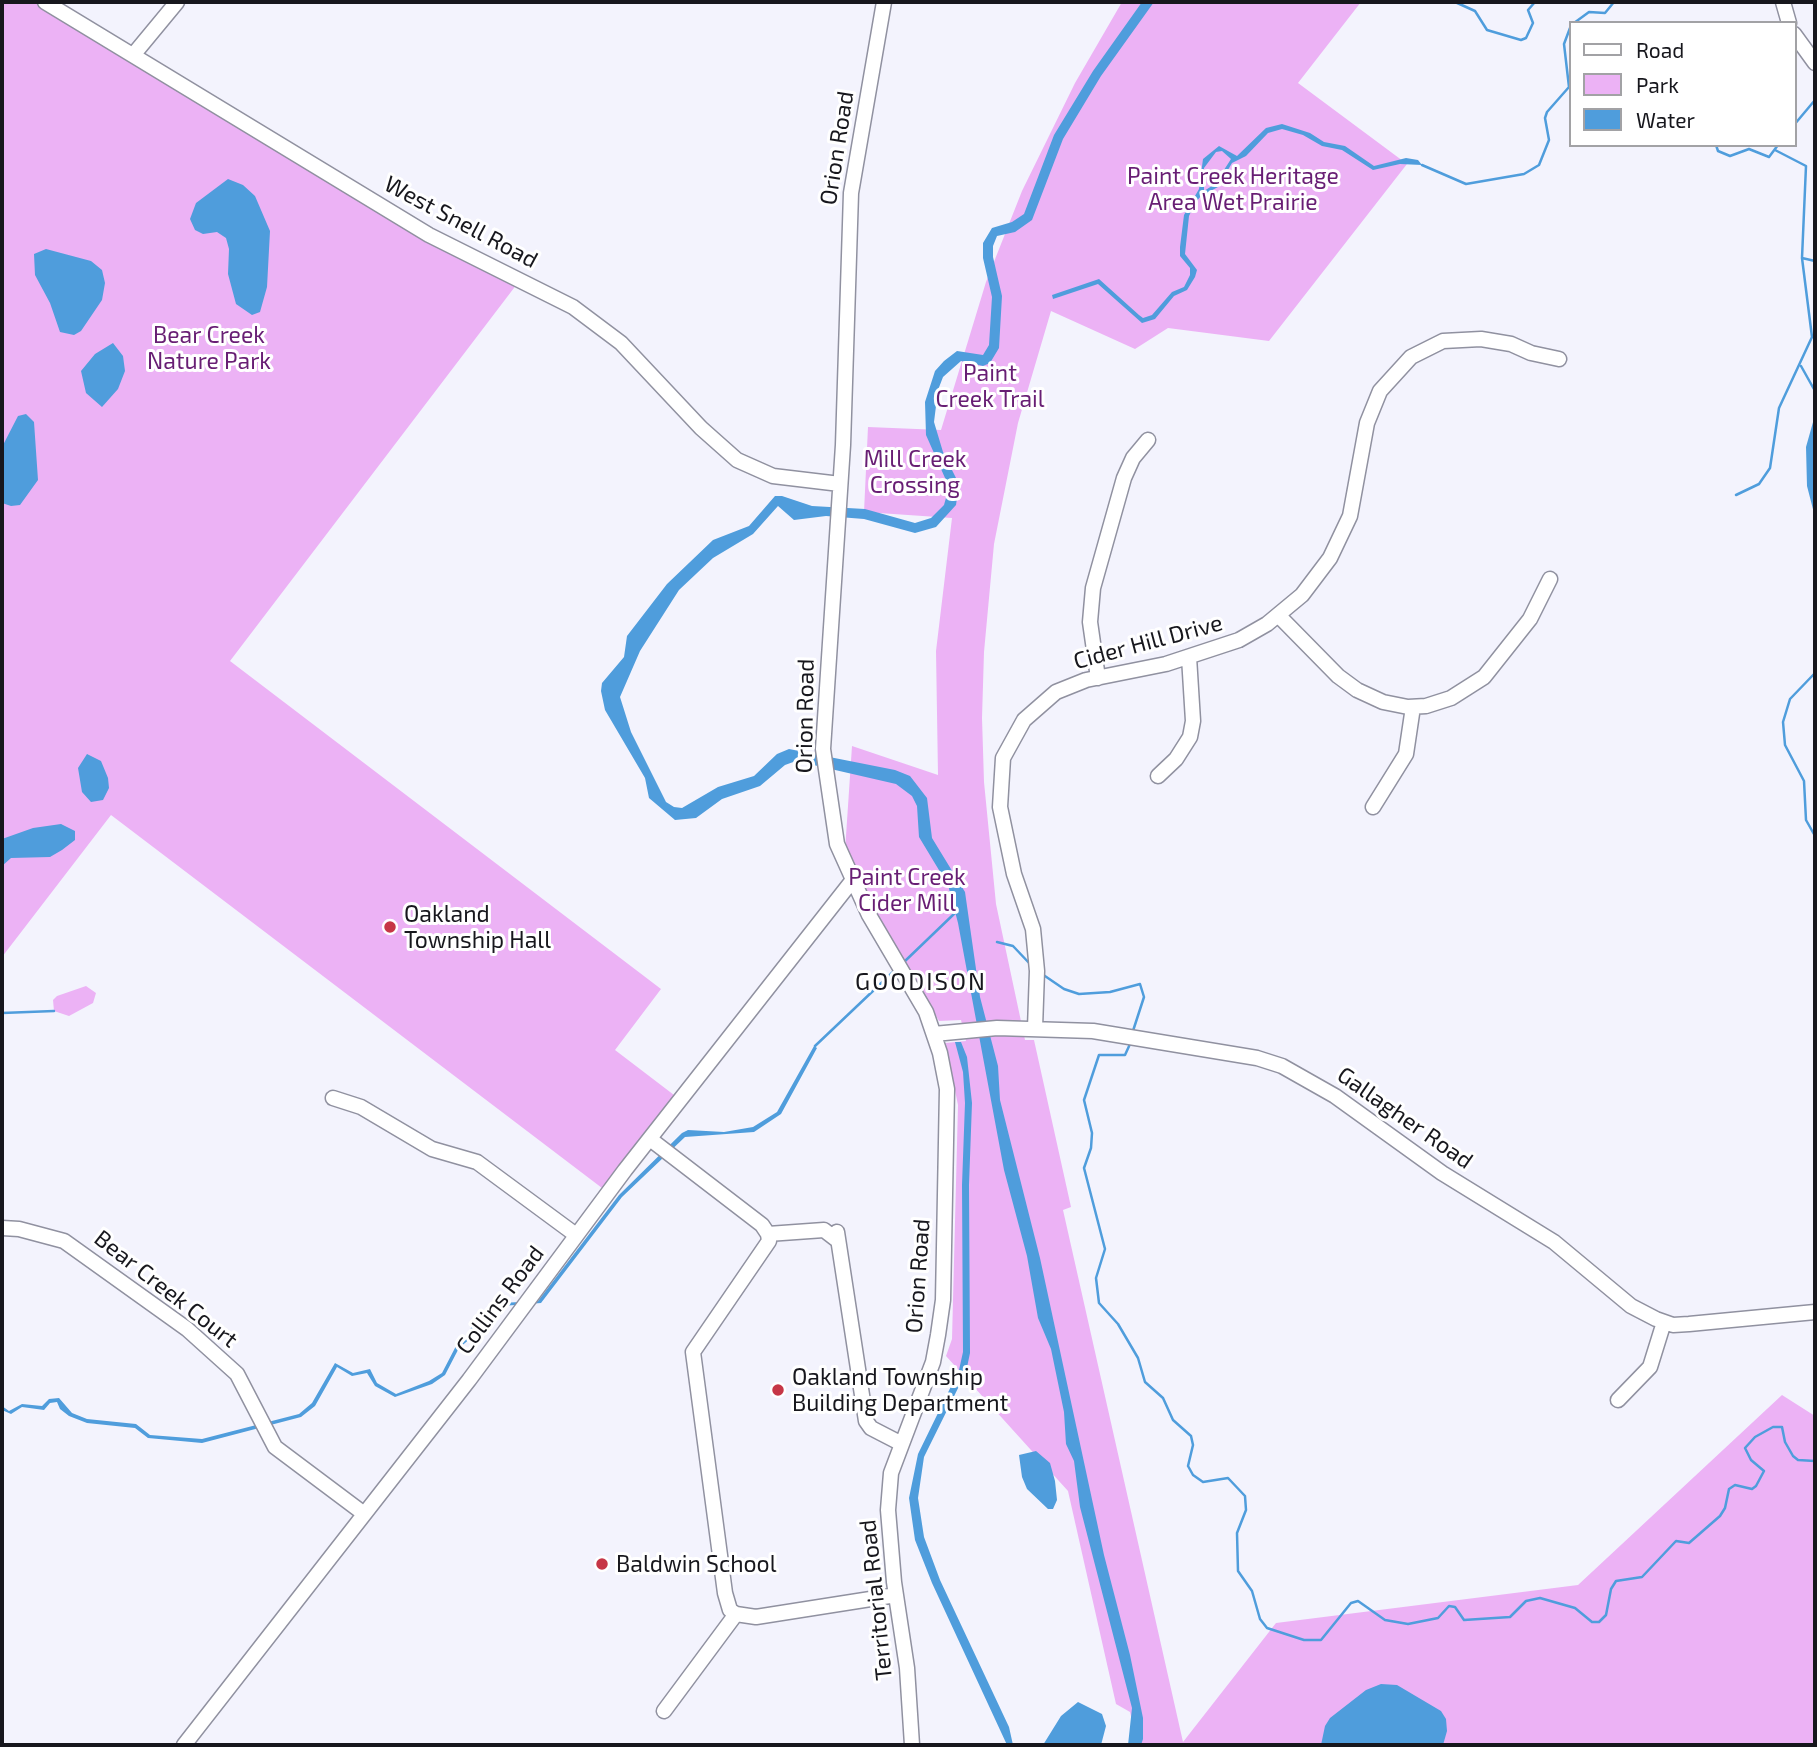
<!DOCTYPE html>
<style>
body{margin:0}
#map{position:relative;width:1817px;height:1747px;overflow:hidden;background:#f3f3fd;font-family:"Exo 2",sans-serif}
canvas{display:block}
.frame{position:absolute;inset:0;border:4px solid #17171d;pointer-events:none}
.legend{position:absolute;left:1569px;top:21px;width:228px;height:126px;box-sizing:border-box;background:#fff;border:2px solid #a2a2a5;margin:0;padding:9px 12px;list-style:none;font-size:21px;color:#17171d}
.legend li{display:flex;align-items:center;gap:14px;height:35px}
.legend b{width:35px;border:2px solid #a2a2a5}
</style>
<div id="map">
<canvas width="1817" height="1747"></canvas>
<div class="frame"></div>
<ul class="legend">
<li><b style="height:9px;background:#fff"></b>Road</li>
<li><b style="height:19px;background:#ecb2f5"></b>Park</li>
<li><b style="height:19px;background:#4f9ddc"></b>Water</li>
</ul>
</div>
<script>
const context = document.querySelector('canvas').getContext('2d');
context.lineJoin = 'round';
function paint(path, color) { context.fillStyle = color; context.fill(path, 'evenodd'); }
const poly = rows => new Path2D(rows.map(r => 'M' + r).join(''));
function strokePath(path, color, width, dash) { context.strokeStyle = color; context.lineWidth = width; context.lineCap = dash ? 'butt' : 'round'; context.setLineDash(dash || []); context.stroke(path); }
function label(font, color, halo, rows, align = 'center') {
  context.font = font + ' "Exo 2",sans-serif'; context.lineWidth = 6; context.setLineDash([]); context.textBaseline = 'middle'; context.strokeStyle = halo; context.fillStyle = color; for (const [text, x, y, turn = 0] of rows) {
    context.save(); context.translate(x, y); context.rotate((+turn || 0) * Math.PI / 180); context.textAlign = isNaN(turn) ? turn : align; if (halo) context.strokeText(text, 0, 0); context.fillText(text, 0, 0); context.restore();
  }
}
paint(poly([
 [2,2,36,2,286,152,517,284,230,661,661,989,615,1050,674,1095,602,1188,111,815,2,957],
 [1122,2,1361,2,1298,83,1407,164,1269,341,1168,328,1135,349,1051,311,1018,423,994,544,984,652,982,718,984,782,996,904,1025,1040,1034,1040,1071,1207,1063,1210,1183,1742,1276,1623,1578,1585,1782,1395,1815,1416,1815,1745,1138,1745,1130,1712,1116,1704,1068,1491,946,1356,952,1339,958,1105,945,1043,966,1041,961,1020,939,1021,874,910,845,851,852,746,938,775,936,651,952,518,864,512,868,427,941,430,986,282,1022,191,1075,83],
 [86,986,96,993,93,1003,69,1016,54,1011,53,1000,57,996]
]), '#ecb2f5');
paint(poly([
 [1142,2,1154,2,1101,76,1063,139,1032,220,1015,232,997,236,993,246,993,257,1002,296,999,348,990,363,983,366,961,361,943,377,938,390,934,422,943,452,959,484,956,505,936,527,915,533,864,519,826,516,794,520,778,506,753,534,713,558,679,590,640,651,620,697,631,732,666,802,674,807,682,808,718,787,754,776,777,754,789,749,895,770,910,776,927,798,932,838,965,892,980,997,998,1066,1000,1100,1040,1258,1104,1555,1130,1655,1143,1718,1143,1739,1141,1745,1128,1745,1132,1708,1080,1507,1074,1461,1066,1444,1064,1412,1051,1349,1038,1318,1027,1256,1004,1170,958,923,948,885,919,837,917,806,912,796,896,784,796,761,785,765,760,786,722,799,696,818,675,820,649,798,645,778,605,710,601,691,602,683,624,657,627,636,667,584,713,540,749,526,775,496,782,496,812,506,865,509,915,523,931,518,944,505,949,487,926,435,925,402,935,371,944,361,957,351,983,355,989,345,992,297,983,258,983,243,992,228,1012,222,1024,214,1054,135,1093,71],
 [1282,124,1310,133,1324,142,1345,146,1374,166,1406,158,1418,160,1422,165,1400,164,1373,170,1342,150,1322,146,1303,135,1282,129,1268,133,1246,156,1232,163,1218,187,1201,196,1195,203,1189,216,1185,254,1197,270,1195,277,1187,290,1174,296,1155,319,1142,323,1098,284,1053,299,1052,295,1099,279,1139,315,1143,318,1152,315,1172,292,1184,287,1190,275,1190,268,1180,256,1180,247,1184,215,1199,189,1203,159,1219,146,1237,156,1266,128],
 [1222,151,1231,159,1215,184,1204,191,1204,168,1216,152],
 [228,179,243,185,255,196,270,231,267,287,260,312,252,315,236,304,228,274,229,249,226,238,217,232,203,234,195,230,190,219,196,203],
 [46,249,91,261,102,270,105,283,102,300,81,331,74,335,60,332,50,303,35,275,34,254],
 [113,343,123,356,125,371,118,389,102,407,86,393,81,371,95,354],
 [26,414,34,422,38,480,20,505,11,506,2,503,2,447,18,416],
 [1815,415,1815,517,1807,486,1806,447],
 [87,754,101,761,108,778,109,788,103,800,91,802,82,792,78,768],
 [61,824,75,831,75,840,62,850,50,857,11,858,2,866,2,839,33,828],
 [955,1042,961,1042,967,1057,972,1103,969,1185,970,1353,966,1372,924,1457,918,1498,924,1537,940,1580,1009,1727,1013,1745,1007,1745,932,1583,915,1540,909,1498,918,1454,959,1370,963,1352,962,1185,965,1103,963,1072],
 [814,1046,817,1048,781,1114,754,1132,685,1137,622,1197,541,1303,502,1306,477,1323,471,1338,459,1348,445,1375,432,1384,395,1397,375,1386,367,1373,352,1376,337,1367,315,1406,301,1417,202,1443,148,1438,135,1428,87,1423,69,1416,60,1409,57,1402,50,1403,44,1410,22,1407,11,1414,2,1410,2,1406,9,1411,22,1404,42,1406,49,1399,59,1398,72,1413,87,1419,136,1424,150,1435,202,1439,299,1414,312,1403,335,1363,353,1373,370,1369,377,1383,396,1394,429,1381,442,1373,456,1346,468,1336,474,1320,501,1303,538,1301,619,1195,682,1133,688,1130,724,1132,753,1127,777,1112],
 [1036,1451,1050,1463,1055,1481,1057,1500,1053,1509,1048,1509,1027,1489,1022,1477,1019,1455],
 [1381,1684,1397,1685,1441,1711,1446,1719,1447,1731,1443,1745,1321,1745,1325,1726,1330,1718,1366,1690],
 [1078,1702,1102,1714,1106,1726,1101,1745,1043,1745,1061,1716]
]), '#4f9ddc');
strokePath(poly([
 [1455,2,1475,11,1487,30,1521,40,1526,38,1533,23,1528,10,1535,2],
 [1574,23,1589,12,1605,13,1614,2],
 [1794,125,1815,100],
 [1716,145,1718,151,1730,156,1749,149,1769,157,1778,145],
 [1422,165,1466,184,1524,174,1539,165,1549,140,1545,118,1547,112,1569,87,1564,44,1570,28],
 [1802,258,1815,261],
 [1801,366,1815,391],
 [1736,495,1759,484,1770,468,1779,408,1812,337,1802,258,1806,166,1775,150],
 [1815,673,1790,699,1783,722,1785,745,1804,781,1806,820,1815,836],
 [997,942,1013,946,1031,965],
 [904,962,955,913],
 [1042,974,1064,989,1079,994,1110,992,1140,984,1144,997,1132,1034],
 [2,1013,54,1011],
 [1130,1044,1125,1055,1099,1055,1084,1100,1092,1133,1091,1148,1084,1168,1105,1249,1096,1278,1099,1303,1118,1324,1138,1358,1145,1382,1163,1398,1173,1420,1191,1436,1193,1445,1188,1466,1193,1475,1203,1482,1228,1478,1245,1496,1246,1510,1237,1533,1238,1571,1252,1591,1260,1619,1267,1628,1304,1640,1321,1640,1351,1603,1358,1601,1385,1620,1408,1624,1438,1618,1449,1606,1455,1607,1464,1620,1510,1617,1526,1601,1540,1598,1575,1608,1592,1622,1599,1622,1606,1615,1611,1589,1616,1581,1642,1577,1676,1541,1689,1543,1720,1516,1725,1508,1729,1489,1735,1485,1752,1489,1756,1486,1764,1471,1751,1460,1745,1448,1755,1437,1773,1427,1782,1427,1785,1442,1793,1456,1798,1460,1815,1461],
 [815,1046,894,971]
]), '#4f9ddc', 2.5);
const minor = poly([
 [45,2,429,235,573,307,621,343,701,428,737,460,773,476,840,484],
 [884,2,851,193,843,445,823,749,837,844,869,915,926,1012,940,1053,947,1089,943,1300,938,1335,933,1362,891,1473,888,1510,894,1582,907,1668,912,1745],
 [1783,2,1789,23],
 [1794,34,1815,63],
 [134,54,177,2],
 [1278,615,1338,676,1357,690,1383,702,1408,707,1426,706,1451,698,1484,677,1530,619,1550,579],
 [1098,678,1090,622,1093,588,1124,478,1133,458,1148,440],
 [1158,776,1176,759,1190,737,1193,721,1189,657],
 [1373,807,1406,754,1413,707],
 [1035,1028,1037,971,1033,929,1014,874,1000,807,1003,758,1024,720,1056,692,1086,680,1166,664,1239,640,1267,624,1302,595,1330,558,1350,516,1367,423,1380,391,1411,357,1443,341,1481,339,1511,344,1531,353,1559,359],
 [934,1034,997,1028,1093,1031,1257,1058,1282,1066,1335,1096,1442,1173,1554,1242,1631,1306,1656,1319,1673,1325,1689,1324,1815,1312],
 [333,1098,361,1107,432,1149,477,1162,576,1235],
 [650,1139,762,1225,768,1234],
 [2,1228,19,1229,64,1241,187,1329,237,1374,275,1447,363,1513],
 [837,1232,866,1421,871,1428,902,1444],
 [768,1234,824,1230,837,1240],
 [1618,1400,1650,1367,1664,1322],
 [736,1614,730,1610,725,1593,693,1352,769,1241,768,1234],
 [736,1614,756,1617,896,1595],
 [664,1711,736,1614],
 [184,1745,469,1380,625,1170,852,881]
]);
strokePath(minor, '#9091a0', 17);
strokePath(minor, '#fff', 14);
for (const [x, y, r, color] of [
 [390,927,7,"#c63646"],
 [778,1390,7,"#c63646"],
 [602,1564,7,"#c63646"]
]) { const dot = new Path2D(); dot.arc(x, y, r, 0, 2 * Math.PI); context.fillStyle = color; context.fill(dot); strokePath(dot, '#fff', 2.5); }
label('23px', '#17171d', '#fff', [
 ["Orion Road",837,148,-81],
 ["West Snell Road",461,222,28],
 ["Cider Hill Drive",1148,642,-15],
 ["Orion Road",805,716,-89],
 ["Gallagher Road",1405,1118,35],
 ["Orion Road",918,1276,-86],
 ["Bear Creek Court",166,1289,38],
 ["Collins Road",500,1300,-53],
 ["Territorial Road",876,1600,-96]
]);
label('23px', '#681e74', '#fff', [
 ["Paint Creek Heritage",1233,176],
 ["Area Wet Prairie",1233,202],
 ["Bear Creek",209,335],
 ["Nature Park",209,361],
 ["Paint",990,373],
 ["Creek Trail",990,399],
 ["Mill Creek",915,459],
 ["Crossing",915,485],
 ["Paint Creek",907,877],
 ["Cider Mill",907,903]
]);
label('23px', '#17171d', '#fff', [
 ["Oakland",404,914],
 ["Township Hall",404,940],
 ["Oakland Township",792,1377],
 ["Building Department",792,1403],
 ["Baldwin School",616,1564]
], 'left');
context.letterSpacing = '2px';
label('24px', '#17171d', '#fff', [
 ["GOODISON",921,982]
]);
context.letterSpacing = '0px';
</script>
